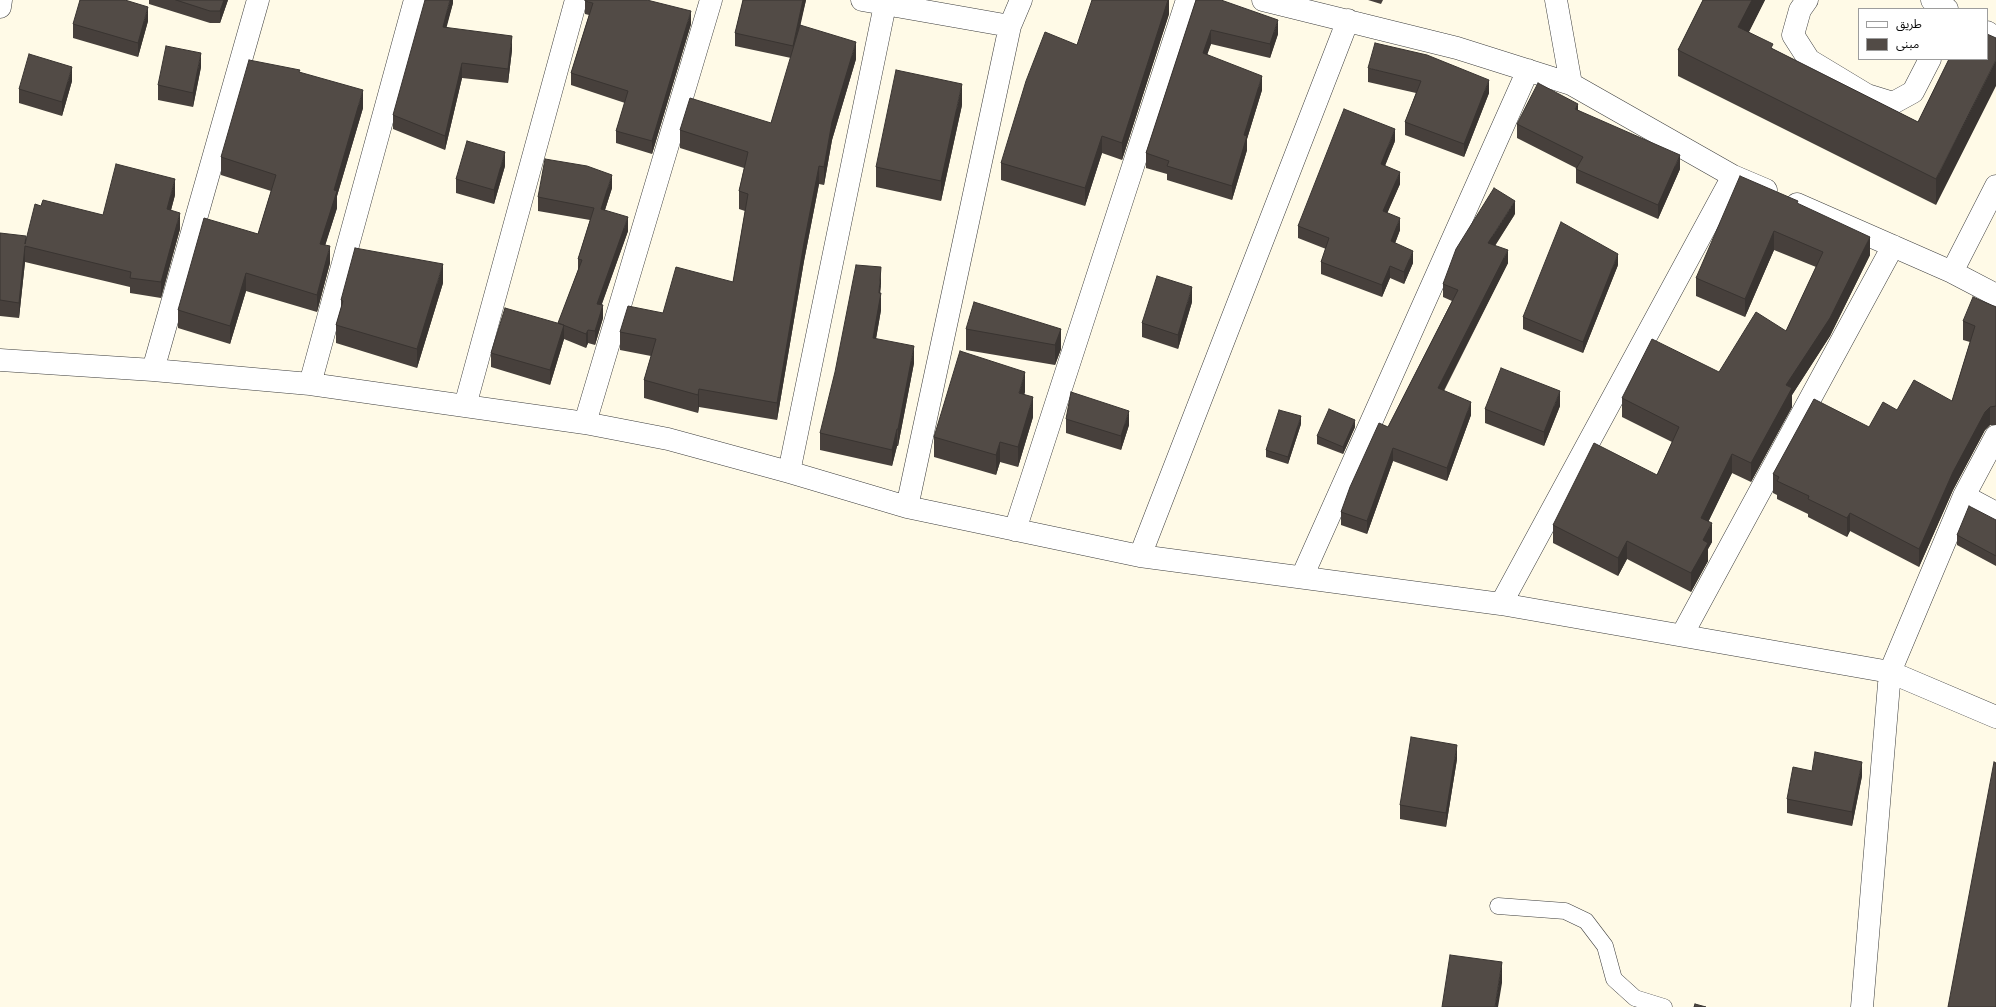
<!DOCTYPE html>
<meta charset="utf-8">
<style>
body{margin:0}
#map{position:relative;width:1996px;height:1007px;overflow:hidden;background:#fffae7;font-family:Literata,"Noto Sans Arabic",serif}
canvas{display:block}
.legend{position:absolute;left:1858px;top:8px;width:130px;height:52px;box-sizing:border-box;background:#fff;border:1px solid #9d9d9d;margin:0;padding:5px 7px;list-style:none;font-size:12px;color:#0a0a0a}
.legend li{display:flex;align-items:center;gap:8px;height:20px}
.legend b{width:20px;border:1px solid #9d9d9d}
</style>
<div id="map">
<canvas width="1996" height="1007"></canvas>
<ul class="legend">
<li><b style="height:5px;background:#fff"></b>طريق</li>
<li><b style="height:11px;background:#524b46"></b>مبنى</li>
</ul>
</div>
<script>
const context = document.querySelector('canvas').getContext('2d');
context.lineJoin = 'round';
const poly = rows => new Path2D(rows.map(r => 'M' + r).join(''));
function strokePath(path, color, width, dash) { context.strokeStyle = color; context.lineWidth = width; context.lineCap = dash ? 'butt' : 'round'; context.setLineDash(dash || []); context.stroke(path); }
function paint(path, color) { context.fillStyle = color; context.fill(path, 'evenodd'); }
const service = poly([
 [1498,906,1565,911,1586,921,1605,946,1614,979,1635,998,1664,1007]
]);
const minor = poly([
 [862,0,1010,26],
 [1263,0,1457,48,1571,84,1733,176,1766,190],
 [1556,0,1571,84],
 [1807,0,1800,10,1793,35,1809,60,1867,95,1893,103,1913,92,1930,59],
 [1932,0,1947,9],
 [0,7,1,0],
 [1987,32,1996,38],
 [1797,204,1952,272,1996,295],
 [1952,272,1996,186],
 [0,360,153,370,310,384,585,423,668,439,789,472,907,507,1140,556,1501,604,1890,672,1996,717],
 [153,370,258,0],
 [310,384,415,0],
 [465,406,576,0],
 [585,423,711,0],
 [789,472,886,0],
 [1964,496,1996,513],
 [907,507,1010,26,1021,0],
 [1015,530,1187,0],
 [1140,556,1348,20],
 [1302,577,1528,70],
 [1501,604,1733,176],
 [1682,635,1893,246],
 [1862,1007,1890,672,1964,496,1996,436]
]);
strokePath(service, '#3d3d3d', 17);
strokePath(minor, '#3d3d3d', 23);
strokePath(service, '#fff', 16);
strokePath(minor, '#fff', 22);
paint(poly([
 [149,0,228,0,220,23,210,23,149,4],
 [453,0,453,3,446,27,512,50,508,83,462,78,445,150,393,129,393,115],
 [743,0,806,0,799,28,856,59,832,140,824,185,819,184,804,261,777,420,699,407,698,413,644,398,644,380,651,356,620,350,620,332,733,282,745,211,739,209,739,191,744,168,680,148,680,130,771,123,791,58,735,46,735,33],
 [1169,0,1169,14,1122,160,1102,153,1085,206,1001,180,1001,163,1077,45],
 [1196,0,1278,34,1270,58,1211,44,1207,54,1262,90,1247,139,1247,150,1232,200,1167,180,1167,174,1146,168,1146,153],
 [1368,0,1383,0,1381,4],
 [1703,0,1765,0,1749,32,1773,49,1918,122,1949,59,1936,205,1678,76,1678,50],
 [585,1,691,24,652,154,616,143,616,131,625,103,571,85,571,73,589,15,585,14],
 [148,21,138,57,73,38,73,24],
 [201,67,193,107,158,100,158,85],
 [1368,68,1489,93,1464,157,1405,135,1405,122,1416,93,1368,82],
 [300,72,363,108,337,196,337,208,325,245,330,263,317,312,246,291,230,344,178,328,178,310,258,234,271,191,221,175,221,157],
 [72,81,62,116,19,103,19,89],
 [962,105,941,201,876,187,876,167],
 [1578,110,1680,169,1658,219,1576,183,1576,168,1517,138,1517,124],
 [1395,141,1385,165,1400,184,1387,213,1400,230,1395,243,1413,263,1404,284,1390,278,1382,297,1321,274,1321,262,1326,249,1298,238,1298,226],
 [505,166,494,204,456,193,456,179],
 [612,188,605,210,628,231,602,304,603,318,595,345,588,343,586,348,564,339,550,385,491,367,491,353,558,324,578,270,578,259,590,220,538,211,538,197],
 [175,195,171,210,180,229,161,298,130,293,130,287,25,262,19,318,0,316,0,233,26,240,41,206,103,215],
 [1798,204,1870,255,1830,336,1792,395,1792,407,1751,482,1732,473,1708,522,1712,542,1708,549,1708,561,1691,592,1627,559,1618,576,1553,543,1553,525,1657,475,1672,442,1622,417,1622,398,1719,372,1786,331,1816,267,1774,250,1745,317,1696,296,1696,278],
 [1515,214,1495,246,1508,263,1444,391,1471,415,1447,481,1393,461,1367,534,1341,525,1341,512,1388,427,1452,301,1443,297,1443,284],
 [1618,265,1583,353,1523,329,1523,317],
 [443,283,417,368,336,343,336,325,341,308,341,300],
 [881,284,880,293,881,310,876,339,914,363,898,446,897,446,892,466,820,450,820,433],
 [1192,302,1178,349,1142,337,1142,323],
 [1996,307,1996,425,1990,425,1985,430,1953,490,1919,567,1850,531,1847,537,1808,517,1808,514,1777,499,1777,495,1773,493,1773,474,1869,427,1897,410,1952,401,1970,342,1963,340,1963,321],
 [966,329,1061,329,1061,349,1055,365,966,350],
 [1025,392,1024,394,1033,417,1018,467,1000,462,996,475,934,457,934,437],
 [1560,406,1544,446,1485,423,1485,409],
 [1066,419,1129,425,1121,450,1066,433],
 [1301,424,1288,464,1266,457,1266,450],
 [1355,427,1343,454,1317,444,1317,436],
 [1996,520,1996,566,1957,545,1957,535],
 [1457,759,1446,827,1400,819,1400,805],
 [1862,776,1852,826,1787,813,1787,799]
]), '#47403c');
paint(poly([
 [224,0,228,0,220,23,220,11],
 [450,0,453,0,453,3,443,41,443,27],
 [803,0,806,0,793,59,793,46],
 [1168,0,1169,0,1169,14,1122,160,1122,143],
 [1752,0,1765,0,1738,53,1738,27],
 [148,7,148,21,138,57,138,43],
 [691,11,691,24,652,154,652,141],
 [1278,20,1278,34,1270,58,1270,44],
 [1211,30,1211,44,1203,67,1203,53],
 [512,36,512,50,508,83,508,69],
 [856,42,856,59,832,140,824,185,824,167,832,122],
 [201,53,201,67,193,107,193,93],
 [1996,60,1996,86,1936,205,1936,179],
 [462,63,462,78,445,150,445,136],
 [72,67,72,81,62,116,62,102],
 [1262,76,1262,90,1247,139,1247,150,1232,200,1232,186,1244,135],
 [1489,80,1489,93,1464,157,1464,144],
 [962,84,962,105,941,201,941,181],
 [363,90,363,108,337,196,337,208,320,262,320,244,334,190],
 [1578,104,1578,118,1575,109],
 [1395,129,1395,141,1381,176,1381,164],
 [1102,136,1102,153,1085,206,1085,188],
 [505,152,505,166,494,204,494,190],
 [1680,155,1680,169,1658,219,1658,205],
 [819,166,819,184,804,261,777,420,777,403,804,243],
 [1400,172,1400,184,1383,223,1383,211],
 [612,175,612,188,601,222,601,209],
 [175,179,175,195,167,225,167,209],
 [1515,201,1515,214,1488,256,1488,243],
 [180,213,180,229,161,298,161,282],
 [628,217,628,231,597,317,597,304],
 [1400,218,1400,230,1391,254,1391,241],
 [1774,231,1774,250,1745,317,1745,299],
 [1870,237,1870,255,1830,336,1792,395,1792,407,1751,482,1751,463,1786,385],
 [25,246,25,262,19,318,19,303],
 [330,246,330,263,317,312,317,295],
 [1508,250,1508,263,1438,401,1438,388],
 [1413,251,1413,263,1404,284,1404,272],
 [1618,254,1618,265,1583,353,1583,342],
 [443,264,443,283,417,368,417,349],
 [1390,266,1390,278,1382,297,1382,285],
 [881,267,881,284,879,304,881,293,881,310,873,355,873,338,879,293],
 [246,273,246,291,230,344,230,326],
 [1192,287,1192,302,1178,349,1178,335],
 [603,305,603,318,595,345,595,331],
 [564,325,564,339,550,385,550,370],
 [1061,329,1061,349,1055,365,1055,345],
 [588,330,588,343,586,348,586,334],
 [914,346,914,363,898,446,898,429],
 [1025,372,1025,392,1019,413,1019,393],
 [699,389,699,407,698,413,698,395],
 [1560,391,1560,406,1544,446,1544,432],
 [1033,397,1033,417,1018,467,1018,447],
 [1471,402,1471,415,1447,481,1447,468],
 [1990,407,1990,425,1985,430,1953,490,1919,567,1919,549,1953,472,1985,412],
 [1129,411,1129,425,1121,450,1121,436],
 [1301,416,1301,424,1288,464,1288,457],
 [1355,420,1355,427,1343,454,1343,447],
 [897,429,897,446,892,466,892,450],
 [1000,442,1000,462,996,475,996,455],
 [1393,448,1393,461,1367,534,1367,521],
 [1732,454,1732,473,1701,537,1701,518],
 [1850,513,1850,531,1847,537,1847,518],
 [1712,523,1712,542,1708,549,1708,561,1691,592,1691,573,1703,540],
 [1627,541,1627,559,1618,576,1618,558],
 [1457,745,1457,759,1446,827,1446,813],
 [1862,762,1862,776,1852,826,1852,812],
 [1502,962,1502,983,1498,1007,1495,1007]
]), '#393431');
const building = poly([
 [80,0,125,0,148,7,138,43,73,24,80,0],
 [176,0,224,0,220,11,210,11,176,0],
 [425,0,450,0,443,27,512,36,508,69,462,63,445,136,393,115,425,0],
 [585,0,647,0,691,11,652,141,616,131,628,91,571,73,593,3,585,1,585,0],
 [743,0,803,0,793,46,735,33,743,0],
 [1092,0,1168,0,1122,143,1102,136,1085,188,1001,163,1026,81,1045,32,1077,45,1092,0],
 [1196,0,1221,0,1278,20,1270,44,1211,30,1203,53,1262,76,1244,135,1247,136,1232,186,1167,166,1169,161,1146,153,1196,0],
 [1703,0,1752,0,1738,27,1773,44,1771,48,1918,122,1949,59,1987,59,1987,34,1996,38,1996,60,1936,179,1678,50,1703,0],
 [800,25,856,42,832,122,824,167,819,166,804,243,777,403,699,389,698,395,644,380,656,339,620,332,628,306,663,313,676,267,733,282,748,194,739,191,748,152,680,130,690,98,771,123,800,25],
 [1375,43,1427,55,1489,80,1464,144,1405,122,1421,81,1368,68,1375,43],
 [166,46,201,53,193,93,158,85,166,46],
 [29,54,72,67,62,102,19,89,29,54],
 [249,60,300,70,299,72,363,90,334,190,337,191,320,244,330,246,317,295,246,273,230,326,178,310,204,218,258,234,276,175,221,157,249,60],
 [896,70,962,84,941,181,876,167,896,70],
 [1538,83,1578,104,1575,109,1680,155,1658,205,1576,169,1583,157,1517,124,1538,83],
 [1344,109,1395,129,1381,164,1400,172,1383,211,1400,218,1391,241,1413,251,1404,272,1390,266,1382,285,1321,262,1329,238,1298,226,1344,109],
 [467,141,505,152,494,190,456,179,467,141],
 [545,159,587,166,612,175,601,209,628,217,597,304,603,305,595,331,588,330,586,334,558,323,582,260,578,259,594,208,538,197,545,159],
 [116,164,175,179,167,209,180,213,161,282,130,278,131,272,25,246,19,303,0,300,0,233,26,236,25,244,35,204,41,206,43,200,103,215,116,164],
 [1740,176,1798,201,1797,203,1870,237,1830,318,1786,385,1792,388,1751,463,1732,454,1701,518,1712,523,1703,540,1708,543,1691,573,1627,541,1618,558,1553,525,1594,443,1657,475,1679,427,1622,398,1652,339,1719,372,1756,312,1786,331,1823,252,1774,231,1745,299,1696,278,1740,176],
 [1494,188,1515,201,1488,243,1508,250,1438,388,1471,402,1447,468,1393,448,1367,521,1341,512,1350,487,1379,423,1388,427,1458,290,1443,284,1456,249,1494,188],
 [1561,222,1618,254,1583,342,1523,317,1561,222],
 [355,248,443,264,417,349,336,325,343,301,341,300,355,248],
 [856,265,881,267,879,293,881,293,873,338,914,346,898,429,897,429,892,450,820,433,835,372,856,265],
 [1157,276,1192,287,1178,335,1142,323,1157,276],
 [1973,297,1996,307,1996,406,1990,407,1985,412,1953,472,1919,549,1850,513,1847,518,1808,499,1809,496,1777,481,1779,477,1773,474,1814,399,1869,427,1883,402,1897,410,1914,380,1952,401,1975,326,1963,321,1973,297],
 [974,302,1061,329,1055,345,966,329,974,302],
 [505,308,564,325,550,370,491,353,505,308],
 [960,351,1025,372,1019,393,1033,397,1018,447,1000,442,996,455,934,437,960,351],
 [1501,368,1560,391,1544,432,1485,409,1501,368],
 [1071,392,1129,411,1121,436,1066,419,1071,392],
 [1329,409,1355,420,1343,447,1317,436,1329,409],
 [1279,410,1301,416,1288,457,1266,450,1279,410],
 [1969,506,1996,520,1996,556,1957,535,1969,506],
 [1411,737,1457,745,1446,813,1400,805,1411,737],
 [1815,752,1862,762,1852,812,1787,799,1793,767,1812,771,1815,752],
 [1994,762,1996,763,1996,1007,1948,1007,1994,762],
 [1450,955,1502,962,1495,1007,1442,1007,1450,955],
 [1695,1004,1706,1007,1694,1007,1695,1004]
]);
paint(building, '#524b46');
strokePath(building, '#393431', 1);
</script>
